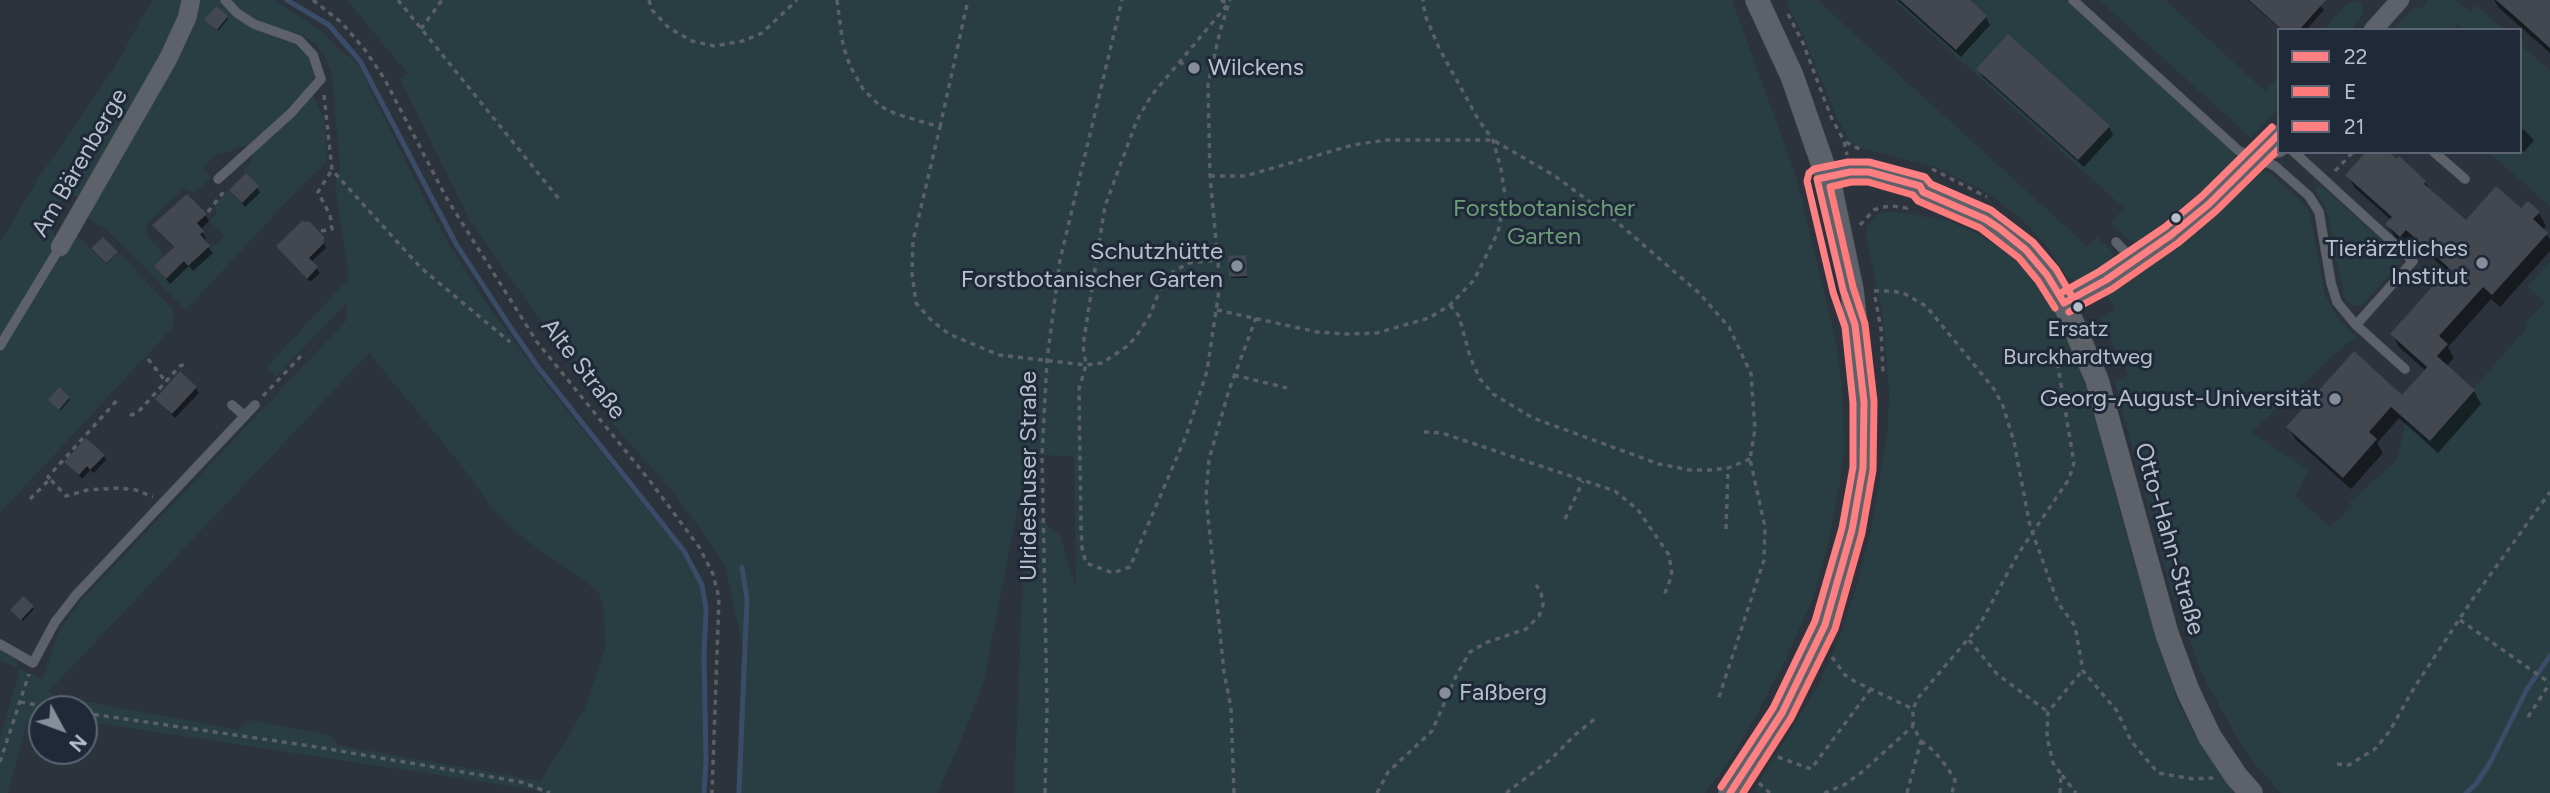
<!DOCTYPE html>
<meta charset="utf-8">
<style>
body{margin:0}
#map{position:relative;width:2550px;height:793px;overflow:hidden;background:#2c333d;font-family:Figtree,sans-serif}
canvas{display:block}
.legend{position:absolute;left:2277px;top:28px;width:245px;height:126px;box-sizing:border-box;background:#1f2938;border:2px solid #5c6573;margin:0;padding:9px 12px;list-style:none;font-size:21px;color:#b7bfcc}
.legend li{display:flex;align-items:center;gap:14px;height:35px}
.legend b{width:35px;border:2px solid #5c6573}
.north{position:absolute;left:28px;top:695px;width:70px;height:70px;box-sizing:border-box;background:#1f2938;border:2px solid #5c6573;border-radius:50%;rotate:131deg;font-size:19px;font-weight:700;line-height:28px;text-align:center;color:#b7bfcc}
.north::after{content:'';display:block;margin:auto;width:24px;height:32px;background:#868e9a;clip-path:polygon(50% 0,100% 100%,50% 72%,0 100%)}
</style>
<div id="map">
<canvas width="2550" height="793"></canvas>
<ul class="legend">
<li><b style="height:9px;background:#ff8082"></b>22</li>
<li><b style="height:9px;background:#ff7a7a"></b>E</li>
<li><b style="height:9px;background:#ff8082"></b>21</li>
</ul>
<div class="north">N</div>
</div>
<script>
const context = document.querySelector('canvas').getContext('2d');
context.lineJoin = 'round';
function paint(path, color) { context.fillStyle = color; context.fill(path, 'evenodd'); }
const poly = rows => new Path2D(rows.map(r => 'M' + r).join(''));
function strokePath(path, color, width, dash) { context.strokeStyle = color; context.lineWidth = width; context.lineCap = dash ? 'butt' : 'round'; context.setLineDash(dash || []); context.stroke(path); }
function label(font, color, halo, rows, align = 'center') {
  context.font = font + ' Figtree,sans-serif'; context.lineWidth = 6; context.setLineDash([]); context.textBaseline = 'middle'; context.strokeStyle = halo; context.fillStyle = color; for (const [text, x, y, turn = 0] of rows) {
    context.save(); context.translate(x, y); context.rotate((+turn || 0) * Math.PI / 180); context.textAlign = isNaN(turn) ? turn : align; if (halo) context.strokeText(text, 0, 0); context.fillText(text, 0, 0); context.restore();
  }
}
paint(poly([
 [152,0,186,0,183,14,85,197,65,196,48,221,58,244,0,340,0,243,39,177,113,70],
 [195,0,221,0,249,26,290,40,309,56,316,71,310,85,261,135,248,145,215,156,202,169,211,177,195,193,183,189,146,225,148,236,165,256,154,266,166,279,184,261,189,266,224,237,210,221,217,214,214,208,227,189,242,203,246,173,244,170,251,162,252,153,313,95,324,119,327,163,306,181,186,310,107,229,97,225,86,216],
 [232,0,275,0,319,29,340,51,356,61,427,204,451,248,492,311,548,387,682,552,700,586,703,609,704,760,701,793,542,793,536,790,84,721,84,709,42,709,42,717,27,722,8,793,0,793,0,737,19,674,17,668,0,660,0,649,17,660,17,668,42,679,58,633,77,605,347,320,347,302,276,377,266,368,349,278,335,186,340,168,332,73,323,53,314,42,301,34,262,24,242,11],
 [369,353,463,467,488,503,522,537,598,591,603,607,606,646,584,710,541,781,337,745,330,735,249,720,239,730,56,696,49,691],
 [347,0,1732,0,1796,176,1836,342,1842,383,1844,450,1840,482,1829,540,1813,598,1784,663,1758,712,1732,757,1705,793,1014,793,1024,549,1033,520,1039,518,1060,536,1076,588,1074,456,1036,455,1036,469,1031,469,1019,500,984,681,962,738,937,793,736,793,742,643,725,564,675,494,619,431,470,221,400,79,408,74],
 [1788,0,1817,0,2088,247,2097,237,2112,251,2114,260,2087,279,2074,281,2067,276,2044,243,2022,219,1984,191,1938,168,1862,148,1850,142,1835,114,1802,33,1786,2],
 [1894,0,2066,0,2236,152,2237,158,2205,189,2137,243,2130,241,2111,222,2124,208],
 [2099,0,2165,0,2265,91,2279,77,2279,108,2251,138],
 [2426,0,2456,0,2470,13,2477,5,2504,30,2465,30,2458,24,2453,30,2393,30,2415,7,2419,10,2427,2],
 [2353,1,2361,3,2363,13,2351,30,2323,30,2346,5],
 [2520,44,2550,71,2550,206,2489,152,2520,152],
 [2263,171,2271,174,2307,207,2310,215,2325,295,2338,318,2358,339,2347,343,2252,432,2309,470,2295,496,2330,527,2352,506,2349,503,2397,460,2406,419,2430,441,2475,391,2473,389,2527,328,2524,324,2545,303,2528,287,2550,261,2550,793,2281,793,2255,764,2240,743,2202,674,2172,593,2114,381,2129,375,2100,319,2115,310,2106,294,2158,260,2228,202,2256,173],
 [2320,185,2396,253,2400,263,2362,305,2352,306,2344,296,2326,207,2315,190],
 [1892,211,1949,221,1977,234,2001,248,2021,265,2050,303,2065,332,2088,393,2135,567,2178,703,2197,738,2234,793,1759,793,1754,790,1817,688,1841,634,1857,585,1872,525,1888,429,1889,391,1882,311,1866,236,1867,227,1872,219,1878,214],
 [73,231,106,265,118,254,121,255,168,304,173,310,174,323,170,330,0,513,0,353]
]), '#293e43');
paint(poly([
 [1897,0,1967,0,1986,17,1990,25,1961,57],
 [2248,0,2315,0,2324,10,2306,30,2281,30],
 [2494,0,2550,0,2550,53,2499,8],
 [227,17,228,19,218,31,208,22],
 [1978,69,2109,127,2113,135,2084,167,1983,77],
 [2520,126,2534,140,2524,152,2520,149],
 [2348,176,2425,182,2431,192,2466,222,2521,211,2539,213,2546,226,2542,230,2550,239,2550,251,2500,307,2491,299,2448,347,2454,358,2446,366,2474,391,2481,404,2438,453,2399,418,2377,443,2383,453,2351,489,2296,440,2288,427,2402,397,2426,371,2399,347,2392,334,2448,272,2414,241,2408,249,2395,237,2387,224,2391,220,2355,188],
 [257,187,260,193,245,207,234,195],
 [205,215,209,221,200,230,206,238,203,241,213,253,193,271,189,266,170,284,156,267,175,249,154,226],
 [323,238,326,248,311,262,320,273,310,282,281,251],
 [1245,257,1247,278,1231,278,1230,276],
 [196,388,199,393,175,418,157,399],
 [69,398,70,400,60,411,51,402],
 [104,456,106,460,94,473,90,470,82,479,66,462],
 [23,599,34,609,23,621,14,612]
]), '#0007');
strokePath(poly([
 [287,0,329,25,360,61,456,244,511,328,538,367,684,551,702,585,706,609,704,655,706,761,704,793],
 [739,793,747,599,742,567],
 [2466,793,2476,784,2490,763,2527,689,2550,656]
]), '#3a4c68', 5);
paint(poly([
 [1900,0,1970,0,1987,16,1956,50],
 [2249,0,2326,0,2299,30,2282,30],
 [2496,0,2550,0,2550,48,2519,20],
 [216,6,228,16,217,30,204,20],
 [2008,34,2110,126,2078,160,1976,69],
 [2366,152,2389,152,2397,159,2399,156,2426,181,2424,184,2466,220,2496,186,2521,208,2528,201,2540,212,2533,219,2548,233,2492,295,2483,287,2439,336,2448,344,2437,356,2475,390,2430,441,2391,407,2369,432,2377,439,2343,478,2286,427,2354,351,2402,395,2427,367,2390,334,2449,268,2406,230,2400,237,2385,224,2392,217,2345,175],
 [246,173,259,186,242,203,229,190],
 [187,194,207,214,197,223,204,231,200,234,210,246,188,266,184,261,166,279,154,266,174,247,152,225],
 [302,221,310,222,324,237,324,243,309,258,318,267,307,279,276,246],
 [103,237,118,252,106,263,91,248],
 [1246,255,1247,276,1229,277,1228,256],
 [180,371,197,387,172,414,155,399],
 [59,387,70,397,59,410,48,400],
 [86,438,105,455,90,470,87,466,79,475,64,462],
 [23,596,34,606,21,620,10,610]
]), '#424750');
const service = poly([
 [2073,0,2239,151,2275,166,2309,196,2319,212,2331,283,2337,302,2356,325,2405,369],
 [2294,152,2413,261,2356,325],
 [2434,152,2465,179],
 [2259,158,2281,152],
 [218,179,291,113,321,79,313,55,299,40,254,24,237,13,225,0],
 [2116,242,2134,261],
 [0,346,60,247],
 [232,405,245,416],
 [0,644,33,663,55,622,76,595,255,405]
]);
const minor = poly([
 [2373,30,2400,0],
 [60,247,168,59,187,18,191,0],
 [2064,303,2106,280,2171,235,2209,204,2279,134]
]);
const tertiary = poly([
 [1828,176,1869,172,1920,186,1923,192,1985,219,1999,228,2026,250,2047,275,2064,303,2097,380,2167,634,2188,691,2210,737,2236,776,2251,793],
 [1730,793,1782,713,1825,625,1852,530,1863,468,1864,402,1852,290,1830,185,1792,76,1757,0]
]);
strokePath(service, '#4b4f57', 10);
strokePath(minor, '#4b4f57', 19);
strokePath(tertiary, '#4b4f57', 24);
strokePath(poly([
 [313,0,342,23,365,50,384,78,447,199,537,342,650,481,699,547,713,574,719,598,712,793],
 [398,0,559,199],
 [649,0,652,10,669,28,692,41,714,46,743,41,762,33,797,0],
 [837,0,843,45,850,66,863,89,880,106,896,114,940,127,913,241,912,273,916,303,932,321,949,334,999,355,1086,365,1102,363,1129,345,1139,332,1150,315,1160,289,1173,272,1189,263,1218,260],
 [1221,0,1228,4,1151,96,1137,120,1105,206,1083,345,1086,365,1079,389,1081,527,1082,548,1086,563,1113,573,1130,567,1186,436,1207,371,1220,284,1210,176,1208,85,1220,31,1230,0],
 [1788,14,1803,43,1831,117,1844,141,1847,155],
 [421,29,442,0],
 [1179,62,1192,68,1211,68],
 [324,95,332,170,421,268,510,342],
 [940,127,968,0],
 [1846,142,1863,151],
 [1932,169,1987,197],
 [2335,171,2353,152],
 [1210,176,1245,176,1353,145,1386,140,1493,140,1555,176,1617,222,1699,293,1729,327,1751,374,1755,429,1750,459,1765,527,1764,560,1718,700],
 [208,212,225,190],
 [1860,225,1874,210,1882,207,1892,206,1907,208,1909,206],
 [321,231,332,229,330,215,318,192,332,170],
 [1874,291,1893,291,1905,294,1926,306,1994,389,2003,406,2014,442,2030,526,2058,603,2075,626,2083,671,2117,711,2131,741,2158,773,2193,779,2213,778],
 [1875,297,1881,329,1883,372],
 [1450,305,1459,316,1470,357,1480,379,1493,394,1533,418,1659,464,1690,470,1710,470,1728,468,1750,459],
 [1217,310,1317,332,1347,334,1377,333,1429,318,1450,305,1474,280,1498,232,1505,195,1501,169,1493,140,1478,119,1439,48,1425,15,1423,0],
 [148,359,166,382],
 [1234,375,1287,388],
 [263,396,302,355],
 [130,414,132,415,140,410,180,366,188,363],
 [1424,432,1442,433,1615,491,1638,510,1669,555,1672,575,1663,598],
 [50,479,48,477,119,398],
 [30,499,50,479,66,496,87,490,119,488,136,490,153,497],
 [1565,519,1583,481],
 [1726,529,1728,468],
 [2460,620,2550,683],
 [1969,640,1997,674,2048,712],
 [1832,657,1845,675,1854,681,1913,709],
 [20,702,60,709],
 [84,713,311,746,521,782,550,793],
 [2528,717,2550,683],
 [1921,741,1934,751,1947,767,1955,780,1952,793],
 [1778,757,1811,769,1870,690],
 [0,762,29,674],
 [2337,764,2349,765,2375,749,2389,732,2414,688,2472,600,2550,492],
 [2062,775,2076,793],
 [1759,783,1770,793],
 [1045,793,1047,707,1042,455,1047,360,1060,260,1122,0],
 [1234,793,1231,708,1224,672,1206,497,1209,459,1229,390,1256,318],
 [1377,793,1388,772,1432,731,1457,674,1470,652,1485,643,1526,629,1539,616,1543,605,1541,592,1536,585],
 [1506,793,1551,759,1576,734,1597,717],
 [1824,793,1844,785,1862,772,1913,726],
 [1907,793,1921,741,1913,726,1913,709,1918,698,1979,626,2018,554,2069,479,2074,463,2058,366,2068,359],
 [2060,793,2061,774,2053,763,2047,737,2048,712,2082,671]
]), '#5a6066', 3.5, [5, 5]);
strokePath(service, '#5d6169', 9);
strokePath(minor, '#5d6169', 18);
strokePath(tertiary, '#5d6169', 23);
strokePath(poly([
 [1817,179,1850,172,1869,172,1920,186,1923,192,1985,219,1999,228,2026,250,2047,275,2064,303],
 [2064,303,2106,280,2171,235,2209,204,2279,134],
 [1730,793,1782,713,1825,625,1852,530,1863,468,1864,402,1855,325,1843,290,1817,179]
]), '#ff8082', 7);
strokePath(poly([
 [2069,312,2112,289,2178,243,2216,211,2279,149],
 [1743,793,1791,718,1835,629,1862,533,1873,470,1874,401,1865,324,1853,287,1830,187,1851,182,1868,182,1913,195,1918,201,1980,228,2019,258,2038,281,2055,308]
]), '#ff7a7a', 7);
strokePath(poly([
 [2059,294,2100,271,2165,227,2202,196,2272,127],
 [1721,787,1773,708,1815,621,1842,528,1853,467,1853,403,1845,327,1833,292,1807,181,1809,173,1814,169,1848,162,1869,162,1925,177,1931,184,1991,210,2033,242,2056,269,2073,298]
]), '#ff8082', 7);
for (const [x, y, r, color] of [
 [1194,68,7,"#868e9a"],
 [2176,218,6,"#b7bfcc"],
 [2482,263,7,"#868e9a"],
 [1237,266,7,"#868e9a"],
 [2078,307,6,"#b7bfcc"],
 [2335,399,7,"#868e9a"],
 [1445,693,7,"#868e9a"]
]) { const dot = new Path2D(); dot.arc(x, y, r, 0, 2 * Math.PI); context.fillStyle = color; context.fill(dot); strokePath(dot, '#1f2938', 2.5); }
label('22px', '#b7bfcc', '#1f2938', [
 ["Ersatz",2078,330],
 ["Burckhardtweg",2078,358]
]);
label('24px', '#b7bfcc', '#1f2938', [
 ["Wilckens",1208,68,"left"],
 ["Tierärztliches",2468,249],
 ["Institut",2468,277],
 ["Schutzhütte",1223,252],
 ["Forstbotanischer Garten",1223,280],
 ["Georg-August-Universität",2321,399],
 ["Faßberg",1459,693,"left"]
], 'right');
label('24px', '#b7bfcc', '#1f2938', [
 ["Am Bärenberge",80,163,-60],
 ["Alte Straße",583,369,52],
 ["Ulrideshuser Straße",1029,476,-90],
 ["Otto-Hahn-Straße",2169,539,74]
]);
label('24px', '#6e9e79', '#1f2938', [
 ["Forstbotanischer",1544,209],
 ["Garten",1544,237]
]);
</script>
